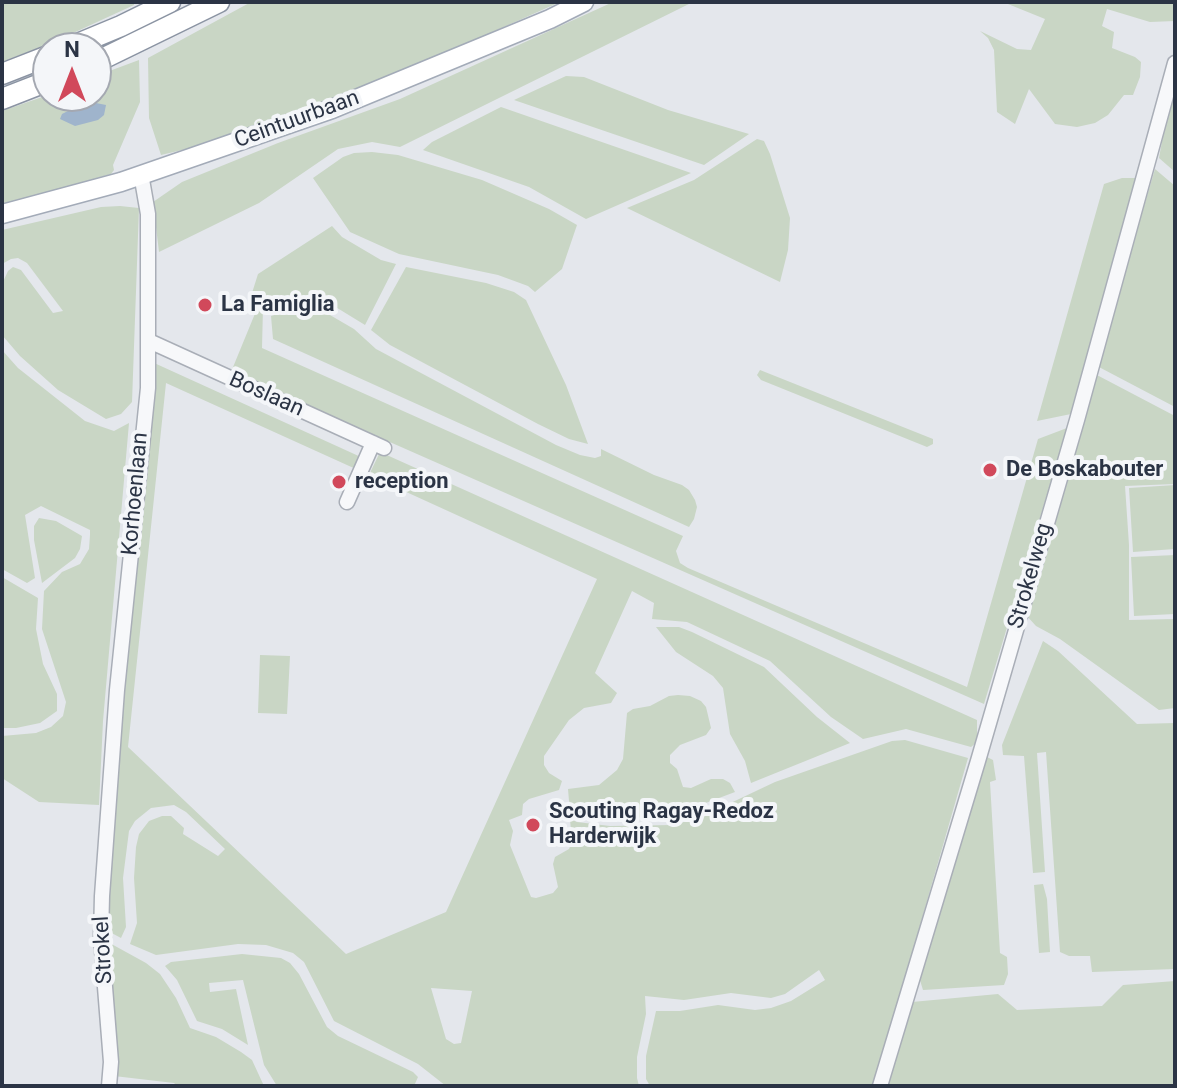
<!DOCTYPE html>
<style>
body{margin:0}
#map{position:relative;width:1177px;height:1088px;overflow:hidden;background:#e4e7ec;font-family:Roboto,sans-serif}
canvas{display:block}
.frame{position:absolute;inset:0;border:4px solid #2b3445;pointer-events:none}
.north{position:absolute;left:32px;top:32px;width:80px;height:80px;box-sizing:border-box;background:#f4f6f9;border:2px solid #a4a8b1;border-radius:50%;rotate:0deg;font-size:22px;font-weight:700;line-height:32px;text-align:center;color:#2b3445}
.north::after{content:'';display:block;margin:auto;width:28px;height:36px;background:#d1495b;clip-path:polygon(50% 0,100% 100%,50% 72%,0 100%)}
</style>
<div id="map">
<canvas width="1177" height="1088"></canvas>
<div class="frame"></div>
<div class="north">N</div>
</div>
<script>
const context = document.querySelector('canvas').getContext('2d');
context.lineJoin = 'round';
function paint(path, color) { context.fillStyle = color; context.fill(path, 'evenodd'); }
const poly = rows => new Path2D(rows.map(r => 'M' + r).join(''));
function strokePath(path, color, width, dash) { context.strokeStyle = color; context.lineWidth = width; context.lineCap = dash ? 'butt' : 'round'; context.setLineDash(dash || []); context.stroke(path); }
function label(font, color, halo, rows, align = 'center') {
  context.font = font + ' Roboto,sans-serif'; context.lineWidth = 8; context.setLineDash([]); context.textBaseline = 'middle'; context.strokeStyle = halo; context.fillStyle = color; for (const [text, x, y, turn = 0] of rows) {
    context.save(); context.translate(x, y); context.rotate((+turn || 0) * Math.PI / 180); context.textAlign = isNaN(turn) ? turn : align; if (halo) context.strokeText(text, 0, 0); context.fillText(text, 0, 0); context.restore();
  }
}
paint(poly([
 [2,2,134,2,134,5,58,40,2,62],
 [251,2,560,2,396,75,224,140,161,155,149,118,148,58],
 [613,2,693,2,400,147,372,142,338,149,259,203,159,252,153,202,182,182,278,143,400,99],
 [1003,2,1175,2,1175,21,1150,22,1107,9,1102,26,1114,32,1112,48,1135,57,1141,62,1140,77,1133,95,1124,95,1108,115,1095,123,1077,127,1055,124,1029,89,1015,124,997,112,994,50,988,38,980,31,1017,49,1031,50,1045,19],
 [139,60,140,102,113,165,114,170,111,174,2,205,2,111,48,95,96,96,96,76],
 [566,76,584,77,668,110,749,134,704,165,514,100],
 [1171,92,1175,95,1175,172,1159,158],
 [501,107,691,173,586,219,529,187,423,150,432,142],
 [757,139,764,141,770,154,790,218,788,250,780,282,627,208,694,180],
 [372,152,398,155,482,180,549,209,577,225,562,269,535,292,528,286,498,275,399,254,350,232,313,178,343,157,354,153],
 [1155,169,1175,186,1175,407,1097,366],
 [1122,178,1138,178,1071,414,1037,421,1104,184],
 [120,206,139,208,132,402,121,414,106,419,58,390,20,356,2,335,2,284,8,271,13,267,21,270,53,313,63,311,27,263,18,258,11,259,2,264,2,230,101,207],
 [332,226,342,237,381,260,396,264,365,325,316,295,263,307,262,348,683,536,676,551,680,563,688,568,967,687,1038,439,1067,428,984,704,231,372,261,299,252,293,258,274],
 [406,267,486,283,514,292,526,300,566,385,588,444,569,439,538,424,390,345,371,330],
 [311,304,354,329,376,349,556,445,580,455,595,458,601,456,601,449,654,475,682,485,689,490,695,500,697,507,694,519,689,527,273,339,271,316],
 [2,350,18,368,85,421,114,431,129,423,103,721,99,805,39,802,2,778,2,736,36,733,51,727,63,716,66,702,42,629,44,591,62,572,80,564,89,549,90,535,90,530,41,506,25,515,35,578,27,583,2,569],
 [152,362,363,458,358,470,166,383,128,747,346,954,446,912,597,579,369,475,380,452,977,720,977,742,971,747,906,729,863,739,831,717,770,661,687,622,652,619,654,603,632,591,595,673,617,693,611,703,584,708,569,720,544,756,544,765,549,773,562,781,559,790,529,799,523,804,522,815,509,820,513,831,510,845,531,897,536,898,553,893,558,887,553,864,555,857,569,849,572,842,570,819,577,822,610,826,673,825,701,817,775,782,892,741,905,740,968,758,874,1086,650,1086,646,1079,646,1056,656,1011,680,1011,718,1005,755,1010,771,1008,791,1001,825,980,819,970,785,994,771,998,731,993,684,1000,645,996,646,1014,637,1057,637,1078,639,1086,446,1086,418,1064,334,1021,304,962,293,953,266,945,238,944,156,955,130,944,137,923,134,878,136,847,139,834,149,821,162,816,171,816,184,828,183,834,218,856,225,849,186,812,174,805,151,808,135,821,129,831,123,878,126,927,121,938,106,930,106,888],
 [431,988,472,991,461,1043,454,1044,446,1039],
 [760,370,933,439,933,444,927,447,761,380,757,375],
 [1095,374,1175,416,1175,484,1125,486,1129,545,1129,620,1175,619,1175,708,1159,710,1060,639,1036,626,1026,615],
 [1175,485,1175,549,1133,552,1129,488],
 [39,518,56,521,82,536,80,549,75,558,42,583,34,540,34,526],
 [1175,555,1175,614,1134,616,1131,557],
 [2,577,38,598,36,629,43,664,57,694,57,711,40,723,16,728,2,728],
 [656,627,679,627,692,632,764,667,817,717,850,743,751,783,745,761,730,734,723,688,713,676,676,652],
 [1043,641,1058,651,1137,724,1175,723,1175,969,1092,972,1090,956,1069,956,1060,952,1046,752,1037,753,1045,872,1033,873,1024,756,1003,755,1002,745],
 [260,655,290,656,287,714,258,713],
 [678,695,690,696,701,701,706,707,711,728,706,735,680,745,670,755,670,763,677,769,683,787,691,788,711,779,723,779,730,783,735,792,671,816,628,818,596,816,574,811,569,801,568,789,599,785,617,770,623,759,627,713,633,709,650,706,669,696],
 [983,755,993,760,996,780,990,782,1000,953,1007,957,1008,974,1004,985,923,990,919,977],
 [1043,884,1047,899,1050,952,1039,953,1034,885],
 [106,941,146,963,160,974,176,998,190,1028,216,1037,241,1052,252,1060,264,1086,177,1086,174,1083,114,1076],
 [242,954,281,958,290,963,299,974,327,1027,338,1036,413,1072,418,1077,414,1086,277,1086,264,1065,243,980,209,983,210,992,236,989,248,1045,222,1029,197,1021,177,980,165,966,171,962],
 [1175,981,1175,1086,886,1086,912,1002,998,994,1017,1010,1102,1006,1123,985]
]), '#c9d6c5');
paint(poly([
 [96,103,106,105,104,115,98,120,75,126,60,119,62,114,68,111]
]), '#9fb4cc');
const minor = poly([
 [149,341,384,448],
 [347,502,373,443],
 [109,1086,111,1062,101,937,102,896,117,690,148,388,148,214,141,174],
 [880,1086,978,761,1077,420,1175,63]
]);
const major = poly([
 [2,214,121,182,332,109,550,19,584,2]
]);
const highway = poly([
 [68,48,121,26,170,2],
 [96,62,219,2],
 [2,74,48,56],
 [2,99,48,81]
]);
strokePath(minor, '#a9aeb7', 17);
strokePath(major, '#a3abb8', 21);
strokePath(highway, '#8b94a3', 23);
strokePath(minor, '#f7f8fa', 14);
strokePath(major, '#fff', 18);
strokePath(highway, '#fff', 20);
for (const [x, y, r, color] of [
 [205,305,8,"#d1495b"],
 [990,470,8,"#d1495b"],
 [339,482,8,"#d1495b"],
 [533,825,8,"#d1495b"]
]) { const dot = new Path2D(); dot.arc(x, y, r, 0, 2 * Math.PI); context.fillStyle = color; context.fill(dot); strokePath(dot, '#f4f6f9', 3); }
label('22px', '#2b3445', '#f4f6f9', [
 ["Ceintuurbaan",297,120,-20],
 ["Boslaan",266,395,24],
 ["Korhoenlaan",136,494,-85],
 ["Strokelweg",1031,576,-74],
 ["Strokel",104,950,-93]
]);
label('bold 22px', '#2b3445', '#f4f6f9', [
 ["La Famiglia",221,305],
 ["De Boskabouter",1006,470],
 ["reception",355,482],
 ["Scouting Ragay-Redoz",549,812],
 ["Harderwijk",549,837]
], 'left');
</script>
